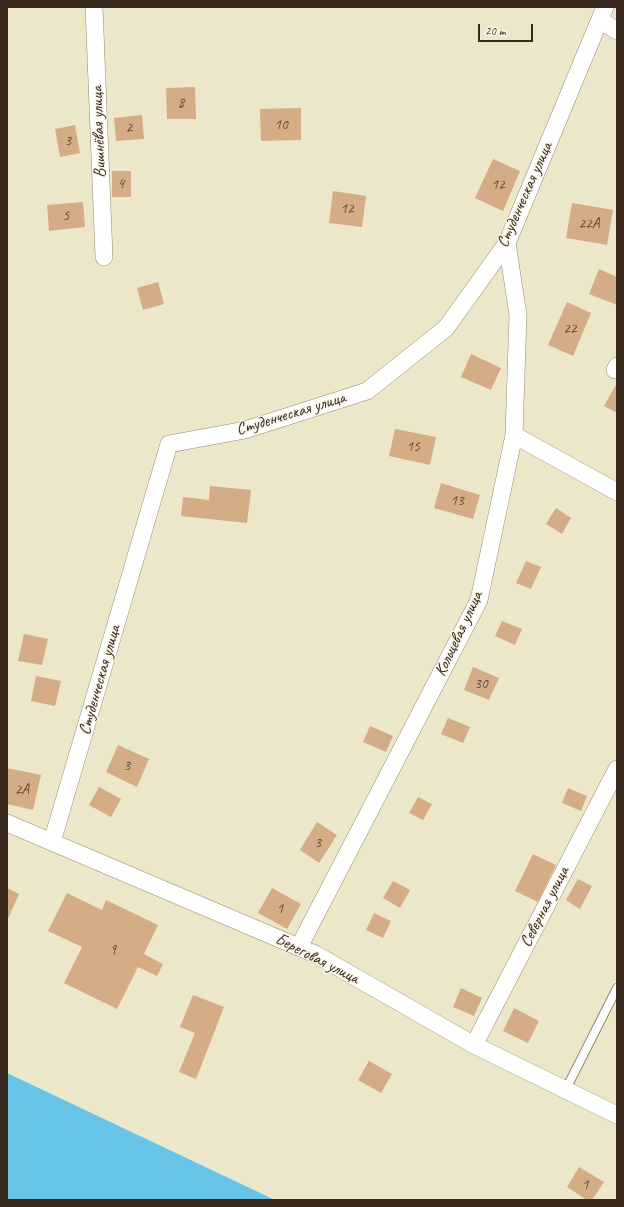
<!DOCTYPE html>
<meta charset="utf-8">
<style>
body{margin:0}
#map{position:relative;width:624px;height:1207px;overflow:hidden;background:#ede7ca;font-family:Caveat,sans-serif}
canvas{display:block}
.frame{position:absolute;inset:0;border:8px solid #3b2a1e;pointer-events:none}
.scale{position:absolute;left:478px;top:24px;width:55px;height:18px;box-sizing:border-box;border:2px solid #3b2a1e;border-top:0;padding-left:5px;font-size:12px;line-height:14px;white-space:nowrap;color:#3b2a1e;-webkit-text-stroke:3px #fbf7ec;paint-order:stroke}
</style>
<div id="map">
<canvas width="624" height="1207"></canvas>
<div class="frame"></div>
<div class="scale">20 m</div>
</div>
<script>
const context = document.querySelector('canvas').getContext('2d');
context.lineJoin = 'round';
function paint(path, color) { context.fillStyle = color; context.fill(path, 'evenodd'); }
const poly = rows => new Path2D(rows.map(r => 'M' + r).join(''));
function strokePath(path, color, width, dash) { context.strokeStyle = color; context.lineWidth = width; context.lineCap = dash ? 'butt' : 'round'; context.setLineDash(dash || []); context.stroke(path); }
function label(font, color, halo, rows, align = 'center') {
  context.font = font + ' Caveat,sans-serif'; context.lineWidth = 3; context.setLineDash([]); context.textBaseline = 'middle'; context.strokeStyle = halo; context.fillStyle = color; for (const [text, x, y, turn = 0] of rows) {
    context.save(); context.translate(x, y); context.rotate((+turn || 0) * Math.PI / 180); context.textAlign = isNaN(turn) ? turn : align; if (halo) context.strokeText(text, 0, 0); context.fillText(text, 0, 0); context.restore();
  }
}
paint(poly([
 [7,1073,275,1200,7,1200]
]), '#69c5e7');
paint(poly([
 [195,87,196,119,167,119,166,88],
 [301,108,301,140,261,141,260,109],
 [142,115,144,139,116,141,114,118],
 [75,125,80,153,60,157,55,129],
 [493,159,520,171,503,211,475,198],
 [112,171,131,171,131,197,112,197],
 [333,191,366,196,362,227,329,223],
 [83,202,85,227,49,231,47,205],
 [572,203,613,210,607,245,566,238],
 [599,269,617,277,617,305,589,294],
 [158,282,164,304,143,310,137,288],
 [567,302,591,313,573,356,548,345],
 [471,354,501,368,491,390,461,377],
 [617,383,617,413,604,406],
 [395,429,436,437,430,465,389,456],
 [441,483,480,495,473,519,434,508],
 [210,486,251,490,247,523,181,516,183,497,209,500],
 [556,508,571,518,562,534,546,524],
 [526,561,541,567,531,589,516,583],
 [502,621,522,629,515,645,495,636],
 [24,634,48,639,42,665,18,661],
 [473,667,499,678,489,700,464,690],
 [36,676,61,681,55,706,31,701],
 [448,718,470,727,463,743,441,734],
 [370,726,393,736,386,752,363,742],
 [118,745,149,759,137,787,106,772],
 [7,768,41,775,33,810,7,804],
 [99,787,121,799,111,817,89,805],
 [568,788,587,796,581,811,562,803],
 [418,797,432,804,423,820,409,813],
 [317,822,337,835,319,863,300,850],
 [533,854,556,865,538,902,515,891],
 [578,879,592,886,580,909,566,900],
 [393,881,410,890,400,908,383,898],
 [7,888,19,894,7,921],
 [272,888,301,904,287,929,258,913],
 [67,893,102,910,106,900,158,925,144,954,163,964,157,976,138,967,117,1009,64,983,82,947,48,931],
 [374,913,391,921,383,938,366,930],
 [461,988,482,998,474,1016,453,1007],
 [193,995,224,1007,196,1079,179,1072,195,1033,180,1027],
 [514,1008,539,1021,528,1043,503,1031],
 [369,1061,392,1074,381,1093,358,1080],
 [579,1167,604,1182,592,1200,587,1200,567,1187]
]), '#d4ac85');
const service = poly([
 [566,1089,617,988]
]);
const minor = poly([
 [94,7,104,257],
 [600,20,617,31],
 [615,370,617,366],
 [514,435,617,492],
 [7,823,315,954,474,1045,617,1115],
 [52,842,169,444,245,430,367,391,446,328,507,243,605,7],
 [299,947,479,600,514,435,518,315,507,243],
 [474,1045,617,769]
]);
strokePath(service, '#948874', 10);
strokePath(minor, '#948874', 18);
strokePath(service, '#fff', 8);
strokePath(minor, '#fff', 17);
label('15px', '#614a38', null, [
 ["8",181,103],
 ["10",281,125],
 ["2",129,128],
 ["3",68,141],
 ["4",121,184],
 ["12",498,185],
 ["12",347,209],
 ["5",66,216],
 ["22А",589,224],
 ["22",570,329],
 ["15",413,447],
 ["13",457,501],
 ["30",481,684],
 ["3",127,766],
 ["2А",22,790],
 ["3",318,843],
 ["1",280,909],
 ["9",113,950],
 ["1",585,1185]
]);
label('17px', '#3b2a1e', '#fbf7ec', [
 ["Вишнёвая улица",99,132,-92],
 ["Студенческая улица",525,195,-66],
 ["Студенческая улица",291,414,-17],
 ["Кольцевая улица",459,634,-65],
 ["Студенческая улица",100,680,-74],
 ["Северная улица",545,907,-63],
 ["Береговая улица",317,959,27]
]);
</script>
